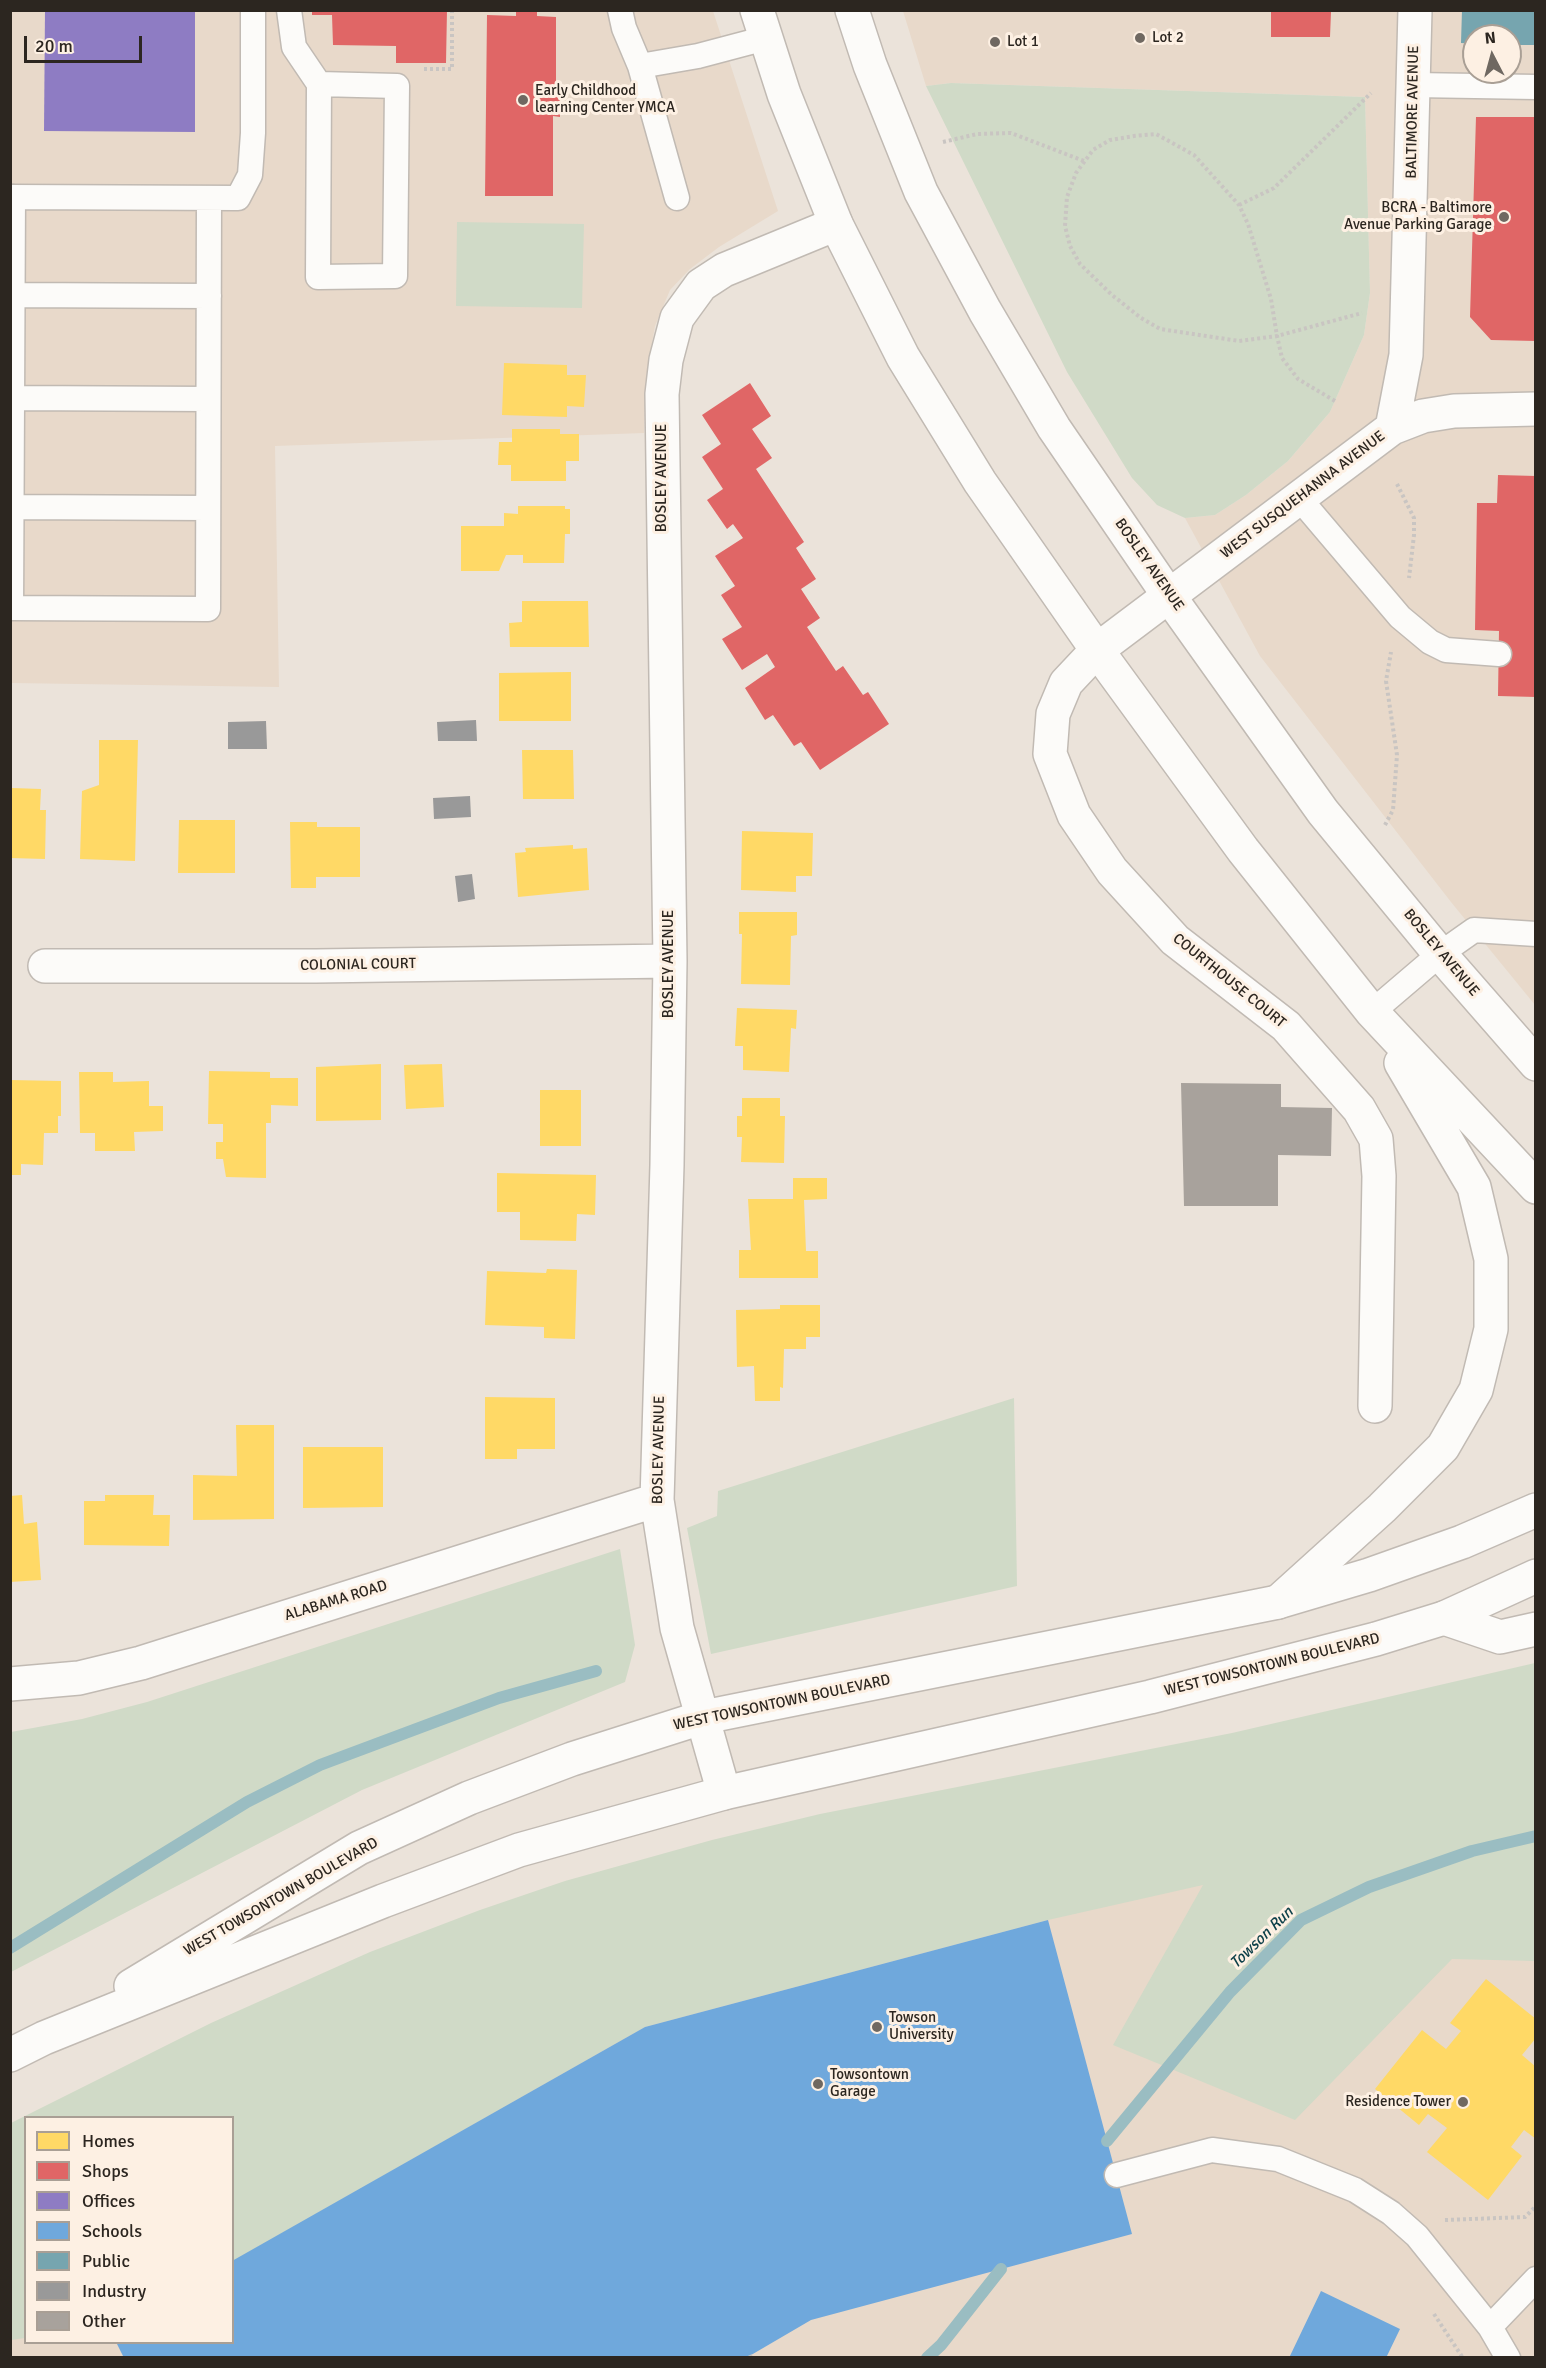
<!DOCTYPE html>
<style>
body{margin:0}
#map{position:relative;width:1546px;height:2368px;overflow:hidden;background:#ebe3da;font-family:Signika,sans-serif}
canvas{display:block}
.frame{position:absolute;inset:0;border:12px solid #2c2620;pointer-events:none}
.legend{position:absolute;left:24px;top:2116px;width:210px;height:228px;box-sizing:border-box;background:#fdf0e3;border:2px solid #a99f95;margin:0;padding:8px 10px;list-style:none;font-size:18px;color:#2c2620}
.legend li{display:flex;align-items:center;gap:12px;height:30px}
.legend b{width:30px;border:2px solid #a99f95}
.north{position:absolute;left:1462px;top:24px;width:60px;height:60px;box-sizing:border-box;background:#fdf0e3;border:2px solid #a99f95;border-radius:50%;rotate:354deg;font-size:16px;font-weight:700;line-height:24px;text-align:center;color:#2c2620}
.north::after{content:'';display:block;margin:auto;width:21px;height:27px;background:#6f6861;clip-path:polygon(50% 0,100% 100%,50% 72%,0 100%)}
.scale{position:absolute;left:24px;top:36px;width:118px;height:27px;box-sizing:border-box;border:3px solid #2c2620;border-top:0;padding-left:8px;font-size:18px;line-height:21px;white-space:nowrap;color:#2c2620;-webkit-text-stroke:4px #fdf0e3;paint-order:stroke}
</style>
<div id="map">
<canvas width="1546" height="2368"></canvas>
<div class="frame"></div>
<ul class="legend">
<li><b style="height:16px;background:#ffd966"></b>Homes</li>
<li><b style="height:16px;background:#e06666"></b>Shops</li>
<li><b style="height:16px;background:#8e7cc3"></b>Offices</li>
<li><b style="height:16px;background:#6fa8dc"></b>Schools</li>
<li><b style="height:16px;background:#76a5af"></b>Public</li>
<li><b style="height:16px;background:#999"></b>Industry</li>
<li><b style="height:16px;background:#a8a29c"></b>Other</li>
</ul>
<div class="north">N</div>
<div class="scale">20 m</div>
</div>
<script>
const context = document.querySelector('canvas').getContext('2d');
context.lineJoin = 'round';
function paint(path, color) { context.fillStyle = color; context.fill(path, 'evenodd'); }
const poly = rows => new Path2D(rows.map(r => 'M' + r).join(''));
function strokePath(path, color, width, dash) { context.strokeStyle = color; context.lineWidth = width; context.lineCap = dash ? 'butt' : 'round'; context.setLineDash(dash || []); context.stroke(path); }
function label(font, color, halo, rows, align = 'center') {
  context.font = font + ' Signika,sans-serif'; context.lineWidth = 6; context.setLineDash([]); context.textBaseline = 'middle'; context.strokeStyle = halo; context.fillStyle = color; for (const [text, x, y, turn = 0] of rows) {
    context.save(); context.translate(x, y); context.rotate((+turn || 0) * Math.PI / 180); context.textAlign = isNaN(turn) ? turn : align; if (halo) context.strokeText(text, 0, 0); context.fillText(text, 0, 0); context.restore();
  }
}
paint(poly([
 [11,11,713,11,778,211,719,247,690,269,670,290,655,326,646,377,644,433,275,446,279,687,11,683],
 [903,11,1535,11,1535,1005,1451,902,1260,656,1185,518,1215,515,1246,495,1288,461,1330,412,1364,335,1370,293,1365,97,951,83,926,86],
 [1474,36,1510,36,1510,72,1474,72],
 [1535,1677,1535,2357,11,2357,10,2129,25,2121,26,2342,232,2342,232,2118]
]), '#e8d9ca');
paint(poly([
 [951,83,1365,97,1370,293,1364,335,1330,412,1288,461,1246,495,1215,515,1185,518,1157,505,1132,478,1067,372,926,86],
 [457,222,584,224,582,308,456,306],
 [1014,1398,1017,1586,711,1654,687,1528,717,1516,718,1491],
 [620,1549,635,1645,625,1682,362,1790,11,1972,11,1732,82,1719,147,1702],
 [1535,1663,1535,1961,1452,1959,1295,2120,1113,2045,1203,1885,1048,1920,645,2027,233,2261,232,2118,26,2118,25,2338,11,2340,11,2123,211,2023,370,1952,480,1910,565,1881,712,1840,820,1814,1232,1733]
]), '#d0dac7');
paint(poly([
 [504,363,567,365,567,375,586,375,584,407,567,406,567,417,502,415],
 [512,429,560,429,560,434,579,434,579,461,566,461,566,481,511,481,511,465,498,465,499,442,512,442],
 [518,506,565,506,565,509,570,509,570,534,565,534,564,563,523,563,523,555,506,555,499,571,461,571,461,526,504,526,504,513,518,514],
 [522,601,588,601,589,647,510,647,509,623,522,622],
 [571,672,571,721,499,721,499,673],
 [99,740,138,740,135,861,80,859,82,791,99,785],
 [522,750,573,750,574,799,523,799],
 [12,788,41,789,40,810,46,810,45,859,10,858],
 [179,820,235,820,235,873,178,873],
 [290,822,317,822,317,827,360,827,360,877,316,877,316,888,291,888],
 [742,831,813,833,812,876,796,876,796,892,741,890],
 [573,845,573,849,587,848,589,890,518,897,515,853,526,852,525,848],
 [739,912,797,912,797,935,791,936,790,985,741,984,742,934,739,934],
 [737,1008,797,1010,796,1029,791,1028,789,1072,743,1070,743,1046,735,1046],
 [381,1064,381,1120,316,1121,316,1067],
 [442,1064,444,1107,406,1109,404,1065],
 [209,1071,270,1072,270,1078,298,1078,298,1106,271,1105,271,1123,266,1123,266,1178,226,1177,223,1159,216,1159,216,1142,223,1142,223,1124,208,1124],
 [79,1072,113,1072,113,1082,149,1081,149,1106,163,1106,163,1131,134,1132,135,1151,95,1151,95,1133,80,1133],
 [10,1080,61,1081,61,1116,58,1116,58,1133,44,1133,43,1165,21,1164,21,1175,10,1175],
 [540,1090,581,1090,581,1146,540,1146],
 [742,1098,780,1098,780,1116,785,1116,784,1163,741,1162,742,1137,737,1137,737,1116,742,1116],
 [497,1173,596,1175,595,1215,577,1214,576,1241,520,1240,520,1212,497,1212],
 [793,1178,827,1178,827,1199,804,1200,806,1251,818,1251,818,1278,739,1278,739,1250,751,1250,748,1199,793,1199],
 [547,1269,577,1270,575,1339,544,1338,544,1327,485,1325,487,1271,546,1273],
 [780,1305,820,1305,820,1337,806,1337,806,1349,784,1349,783,1388,780,1387,780,1401,755,1401,754,1366,737,1367,736,1310,780,1309],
 [485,1397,555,1398,555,1449,517,1449,517,1459,485,1459],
 [236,1425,274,1425,274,1519,193,1520,193,1475,237,1476],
 [303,1447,383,1447,383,1507,303,1508],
 [22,1495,24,1524,37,1522,41,1580,10,1582,10,1496],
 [105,1495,154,1495,153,1515,170,1515,169,1546,84,1545,84,1501,105,1501],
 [1486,1979,1536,2019,1536,2038,1522,2055,1536,2067,1536,2139,1524,2130,1511,2147,1522,2156,1488,2200,1427,2152,1447,2128,1428,2114,1419,2125,1375,2089,1422,2030,1446,2049,1461,2031,1450,2023]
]), '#ffd966');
paint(poly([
 [312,10,447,10,446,63,396,63,396,46,333,45,332,15,312,15],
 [516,10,537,10,537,16,556,17,556,84,560,84,560,117,553,116,553,196,485,196,487,15,516,16],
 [1271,11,1331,12,1330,37,1271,37],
 [1476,117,1536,117,1536,341,1491,340,1470,317],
 [750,383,771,416,752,429,772,458,756,469,804,542,796,548,816,579,801,589,820,618,807,627,836,671,843,666,863,695,868,692,889,724,820,770,801,742,794,746,773,715,765,720,745,688,775,667,767,654,742,670,722,639,742,627,721,595,735,586,715,556,743,538,733,524,727,529,707,500,723,489,702,457,721,444,702,415],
 [1498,475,1536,476,1536,697,1498,696,1499,631,1475,630,1477,503,1497,503]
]), '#e06666');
paint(poly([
 [45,10,195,10,195,132,44,131]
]), '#8e7cc3');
paint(poly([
 [1048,1920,1132,2234,811,2320,746,2358,124,2358,116,2342,232,2342,232,2261,645,2027],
 [1321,2291,1400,2329,1386,2358,1289,2358]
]), '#6fa8dc');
paint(poly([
 [1462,10,1536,10,1536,45,1510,45,1510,36,1474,36,1474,44,1461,43]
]), '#76a5af');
paint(poly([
 [476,720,477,741,438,741,437,722],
 [266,721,267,749,228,749,228,722],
 [470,796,471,817,434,819,433,798],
 [472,874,475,899,458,902,455,876]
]), '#999');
strokePath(poly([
 [10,1948,247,1802,320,1765,499,1698,596,1671],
 [1107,2141,1230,1992,1301,1920,1369,1887,1472,1851,1536,1836],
 [927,2358,941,2345,1001,2269]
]), '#9abdc2', 12);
paint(poly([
 [1181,1083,1281,1084,1281,1107,1332,1108,1331,1156,1278,1155,1278,1206,1184,1206]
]), '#a8a29c');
const service = poly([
 [289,10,294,47,319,84,318,277,395,276,397,86,319,84],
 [620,10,624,28,640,66,698,56,766,38],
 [640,66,677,198],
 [1414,85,1536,87],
 [10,197,238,198,250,175,253,133,253,10],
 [13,197,11,608,208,609,209,198],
 [12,295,209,296],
 [12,398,208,399],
 [1299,498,1400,617,1430,642,1446,650,1499,654],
 [12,507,208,508],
 [1372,1012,1440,954,1474,930,1536,934],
 [1117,2175,1212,2150,1278,2159,1355,2190,1391,2213,1417,2236,1490,2327,1508,2358],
 [1490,2327,1536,2279]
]);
const minor = poly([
 [1392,428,1406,355,1415,10],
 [45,966,316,966,670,961],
 [1375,1406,1379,1176,1376,1139,1359,1109,1286,1026,1175,940,1112,871,1074,815,1050,754,1053,714,1066,683,1097,650,1392,428,1423,416,1454,411,1536,409],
 [10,1684,79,1678,141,1663,657,1500],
 [724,1793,677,1628,657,1500,667,1165,670,961,662,394,666,360,677,318,701,285,724,270,836,224]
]);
const secondary = poly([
 [131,1986,359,1848,469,1798,572,1759,704,1717,1278,1602,1369,1575,1462,1542,1536,1510],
 [10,2055,44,2038,383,1901,519,1850,724,1793,1150,1697,1376,1639,1444,1618,1536,1576]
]);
const primary = poly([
 [757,10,784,94,836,224,903,357,980,482,1097,650,1243,850,1372,1012,1536,1187],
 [852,10,870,65,921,192,985,311,1054,428,1169,596,1323,812,1440,954,1536,1064],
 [1278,1602,1382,1508,1443,1447,1476,1390,1491,1329,1491,1259,1474,1187,1401,1063],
 [1444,1618,1500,1637,1536,1629]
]);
strokePath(service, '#c1bab3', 27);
strokePath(minor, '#c1bab3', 36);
strokePath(secondary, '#c1bab3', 36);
strokePath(primary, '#c1bab3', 36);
strokePath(poly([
 [424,69,452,69,452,10],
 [943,142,977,134,1011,133,1084,161],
 [1239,205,1274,188,1371,93],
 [1335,401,1298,379,1282,358,1277,336,1271,299,1248,224,1239,205,1194,155,1156,134,1134,136,1110,140,1093,150,1076,173,1067,197,1065,226,1070,246,1080,264,1112,295,1141,318,1160,329,1239,341,1277,336,1362,313],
 [1397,484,1414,518,1414,535,1409,578],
 [1385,825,1393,810,1397,755,1386,681,1391,652],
 [1445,2220,1525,2217,1536,2206],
 [1434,2314,1463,2358],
 [750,2355,751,2358]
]), '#c9c5c2', 4, [3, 3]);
strokePath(service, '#fcfbf9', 24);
strokePath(minor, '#fcfbf9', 33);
strokePath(secondary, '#fcfbf9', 33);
strokePath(primary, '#fcfbf9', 33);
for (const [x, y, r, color] of [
 [1140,38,6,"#6f6861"],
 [995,42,6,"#6f6861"],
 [523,100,6,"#6f6861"],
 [1504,217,6,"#6f6861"],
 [877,2027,6,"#6f6861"],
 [818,2084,6,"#6f6861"],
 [1463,2102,6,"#6f6861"]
]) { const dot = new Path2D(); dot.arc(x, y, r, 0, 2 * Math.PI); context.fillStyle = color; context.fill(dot); strokePath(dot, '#fdf0e3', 2); }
label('15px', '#2c2620', '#fdf0e3', [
 ["Lot 2",1152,38],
 ["Lot 1",1007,42],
 ["Early Childhood",535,91],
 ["learning Center YMCA",535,108],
 ["BCRA - Baltimore",1492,208,"right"],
 ["Avenue Parking Garage",1492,225,"right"],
 ["Towson",889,2018],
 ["University",889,2035],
 ["Towsontown",830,2075],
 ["Garage",830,2092],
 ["Residence Tower",1451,2102,"right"]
], 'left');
label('15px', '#2c2620', '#fdf0e3', [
 ["BALTIMORE AVENUE",1413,112,-89],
 ["BOSLEY AVENUE",662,478,-90],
 ["WEST SUSQUEHANNA AVENUE",1303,495,-37],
 ["BOSLEY AVENUE",1149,565,55],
 ["BOSLEY AVENUE",1441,953,50],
 ["BOSLEY AVENUE",669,964,-90],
 ["COLONIAL COURT",358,965,-1],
 ["COURTHOUSE COURT",1229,981,39],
 ["BOSLEY AVENUE",659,1450,-89],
 ["ALABAMA ROAD",336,1601,-17],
 ["WEST TOWSONTOWN BOULEVARD",1272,1665,-14],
 ["WEST TOWSONTOWN BOULEVARD",782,1703,-12],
 ["WEST TOWSONTOWN BOULEVARD",281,1897,-30]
]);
label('italic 16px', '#0f414a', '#fdf0e3', [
 ["Towson Run",1262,1938,-44]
]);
</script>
